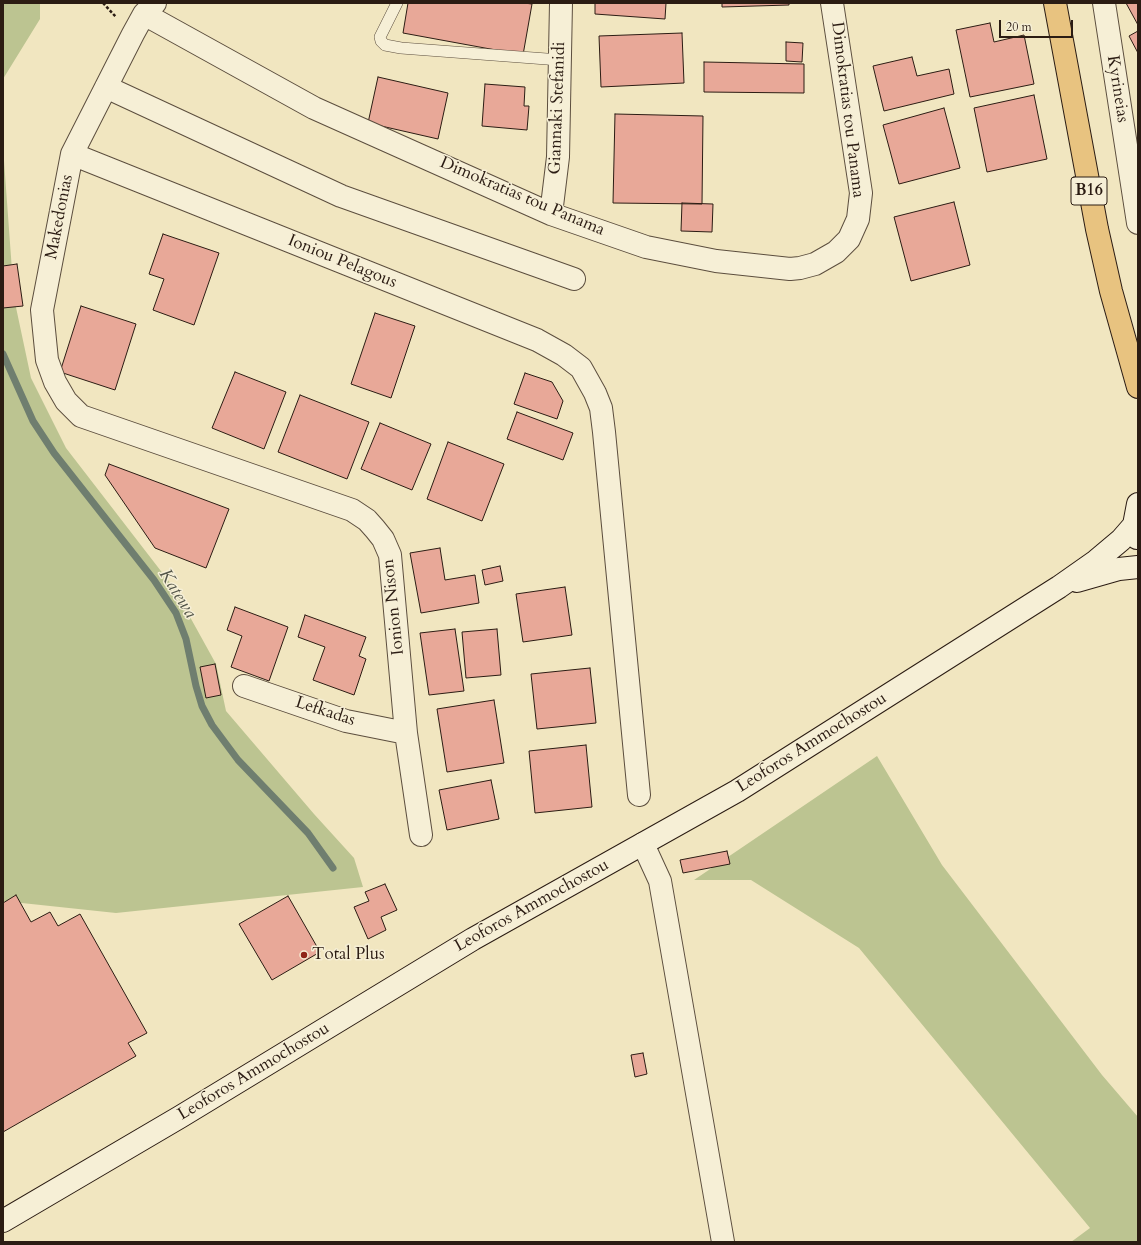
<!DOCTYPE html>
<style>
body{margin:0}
#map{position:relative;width:1141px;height:1245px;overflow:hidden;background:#f1e6c0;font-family:Cardo,serif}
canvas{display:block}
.frame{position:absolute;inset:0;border:4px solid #2b1c13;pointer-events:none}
.scale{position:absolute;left:999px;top:20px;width:74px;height:18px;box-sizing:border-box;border:2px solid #2b1c13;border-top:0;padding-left:5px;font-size:12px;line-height:14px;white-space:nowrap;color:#2b1c13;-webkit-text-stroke:3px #f6efd6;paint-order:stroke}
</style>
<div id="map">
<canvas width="1141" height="1245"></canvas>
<div class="frame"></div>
<div class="scale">20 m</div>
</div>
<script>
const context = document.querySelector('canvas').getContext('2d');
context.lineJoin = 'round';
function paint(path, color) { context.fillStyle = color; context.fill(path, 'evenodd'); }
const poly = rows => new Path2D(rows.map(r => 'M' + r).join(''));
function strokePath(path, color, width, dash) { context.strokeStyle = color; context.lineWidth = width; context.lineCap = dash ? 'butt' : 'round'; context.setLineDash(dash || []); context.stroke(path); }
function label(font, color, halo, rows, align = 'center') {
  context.font = font + ' Cardo,serif'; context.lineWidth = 3; context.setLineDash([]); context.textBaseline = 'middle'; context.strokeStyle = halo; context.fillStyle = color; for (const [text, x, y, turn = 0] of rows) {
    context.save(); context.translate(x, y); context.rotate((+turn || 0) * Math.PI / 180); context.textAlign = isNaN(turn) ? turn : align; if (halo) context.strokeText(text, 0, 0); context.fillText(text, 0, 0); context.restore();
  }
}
paint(poly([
 [3,3,40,3,40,19,3,79],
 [3,147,14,298,31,378,66,448,174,588,216,664,226,711,314,814,354,858,363,887,116,913,3,901],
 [877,756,942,865,1102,1075,1138,1117,1138,1242,1071,1242,1090,1228,859,948,751,880,694,880]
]), '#bcc491');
strokePath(poly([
 [3,354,33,421,54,453,154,580,176,613,186,639,196,686,202,706,212,725,238,760,308,833,333,868]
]), '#6f7e6f', 7);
const building = poly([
 [408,3,524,3,532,4,523,55,403,33,408,3],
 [595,3,666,3,665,19,595,14,595,3],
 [722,3,789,3,789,5,722,7,722,3],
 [1126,3,1138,3,1138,25,1126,3],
 [990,23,994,42,1024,35,1034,84,970,97,956,30,990,23],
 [1138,31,1138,53,1129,36,1138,31],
 [682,33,684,83,601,87,599,36,682,33],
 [786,42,803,43,802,62,786,61,786,42],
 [912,57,917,76,949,69,954,94,884,111,873,66,912,57],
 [704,62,804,64,804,93,704,92,704,62],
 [378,77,448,93,438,139,368,123,378,77],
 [485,84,525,87,524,106,529,106,527,130,482,126,485,84],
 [1034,95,1047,159,987,172,974,108,1034,95],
 [944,108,960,168,899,184,883,125,944,108],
 [615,114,703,116,702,204,613,203,615,114],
 [954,202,970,265,911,281,894,217,954,202],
 [682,203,713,204,712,232,681,231,682,203],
 [163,234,219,253,194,325,153,310,164,279,149,274,163,234],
 [17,264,23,306,3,308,3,266,17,264],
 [81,306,136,324,115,390,60,372,81,306],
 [375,313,415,326,391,398,351,384,375,313],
 [235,372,286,392,264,449,212,428,235,372],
 [525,373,552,382,563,401,557,419,514,404,525,373],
 [300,395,369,422,347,479,278,452,300,395],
 [517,412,573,433,563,460,507,439,517,412],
 [380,423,431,444,412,490,361,469,380,423],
 [448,442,504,464,482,521,427,499,448,442],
 [109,464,229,509,206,568,155,548,105,475,109,464],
 [440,548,445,580,475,575,479,603,421,613,410,553,440,548],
 [500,566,503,581,485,585,482,570,500,566],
 [565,587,572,635,523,642,516,594,565,587],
 [235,607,288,627,269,681,231,667,242,636,227,630,235,607],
 [305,615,366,637,359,656,366,659,354,695,313,680,325,647,298,637,305,615],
 [455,629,464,691,429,695,420,633,455,629],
 [497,629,501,675,466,678,462,632,497,629],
 [215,664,221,695,206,698,200,667,215,664],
 [590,668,596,723,537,729,531,674,590,668],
 [494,700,504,763,447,772,437,709,494,700],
 [586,745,592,807,535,813,529,751,586,745],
 [491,780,499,819,447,830,439,790,491,780],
 [727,851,730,864,683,873,680,860,727,851],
 [385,884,397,910,381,917,386,930,368,939,354,907,369,901,365,892,385,884],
 [16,895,31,922,50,912,58,926,80,914,147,1033,128,1043,136,1056,3,1132,3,903,16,895],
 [288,896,320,952,272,980,239,924,288,896],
 [643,1053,647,1074,635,1077,631,1055,643,1053]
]);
paint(building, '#e8a898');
strokePath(building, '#2b1c13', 1);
const lane = poly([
 [397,3,380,37,381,41,385,45,401,48,560,60]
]);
const street = poly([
 [155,3,144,14,133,34,72,154,42,310,47,360,55,382,66,401,81,416,352,510,367,520,375,529,383,539,390,555,406,733,421,835],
 [1104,3,1138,223],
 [144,14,314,108,551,214,646,247,716,261,790,269,800,268,815,264,836,252,849,239,858,219,861,193,832,3],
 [106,87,341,196,574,279],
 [72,154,537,340,564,355,581,368,595,393,601,408,604,432,639,795],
 [551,214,558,157,561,3],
 [244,686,346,721,406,733],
 [643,844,660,881,723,1242]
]);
const secondary = poly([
 [1137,538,1134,525,1138,504],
 [1077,581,1119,569,1138,567],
 [3,1221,180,1117,473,939,737,791,1059,587,1096,561,1121,540,1134,525]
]);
const primary = poly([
 [1055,3,1097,229,1111,291,1138,387]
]);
strokePath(lane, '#5c4e3e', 12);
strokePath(street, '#5c4e3e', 24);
strokePath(secondary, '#2b1c13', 24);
strokePath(primary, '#2b1c13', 24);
strokePath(poly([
 [103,3,116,17]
]), '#2b1c13', 2.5, [3, 2]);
strokePath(lane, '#f6efd6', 11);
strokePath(street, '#f6efd6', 22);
strokePath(secondary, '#f6efd6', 22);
strokePath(primary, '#e8c380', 22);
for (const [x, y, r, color] of [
 [304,955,4,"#8f2418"]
]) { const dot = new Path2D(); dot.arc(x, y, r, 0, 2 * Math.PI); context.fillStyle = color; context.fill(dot); strokePath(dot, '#f6efd6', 1.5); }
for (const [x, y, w] of [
 [1089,191,36]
]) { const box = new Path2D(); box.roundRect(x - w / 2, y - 14, w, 28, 3); context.fillStyle = '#f6efd6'; context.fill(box); strokePath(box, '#2b1c13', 1); }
label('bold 16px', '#2b1c13', null, [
 ["B16",1089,191]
]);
label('17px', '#2b1c13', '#f6efd6', [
 ["Kyrineias",1117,89,81],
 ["Giannaki Stefanidi",558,108,-88],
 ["Dimokratias tou Panama",847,110,83],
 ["Dimokratias tou Panama",522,197,23],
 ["Makedonias",60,217,-79],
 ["Ioniou Pelagous",342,262,22],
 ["Ionion Nison",394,607,-96],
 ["Lefkadas",325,712,18],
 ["Leoforos Ammochostou",812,743,-32],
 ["Leoforos Ammochostou",532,906,-29],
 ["Leoforos Ammochostou",254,1072,-31]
]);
label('17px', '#2b1c13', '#f6efd6', [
 ["Total Plus",312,955]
], 'left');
label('italic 18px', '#535549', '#f6efd6', [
 ["Katewa",177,594,58]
]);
</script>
